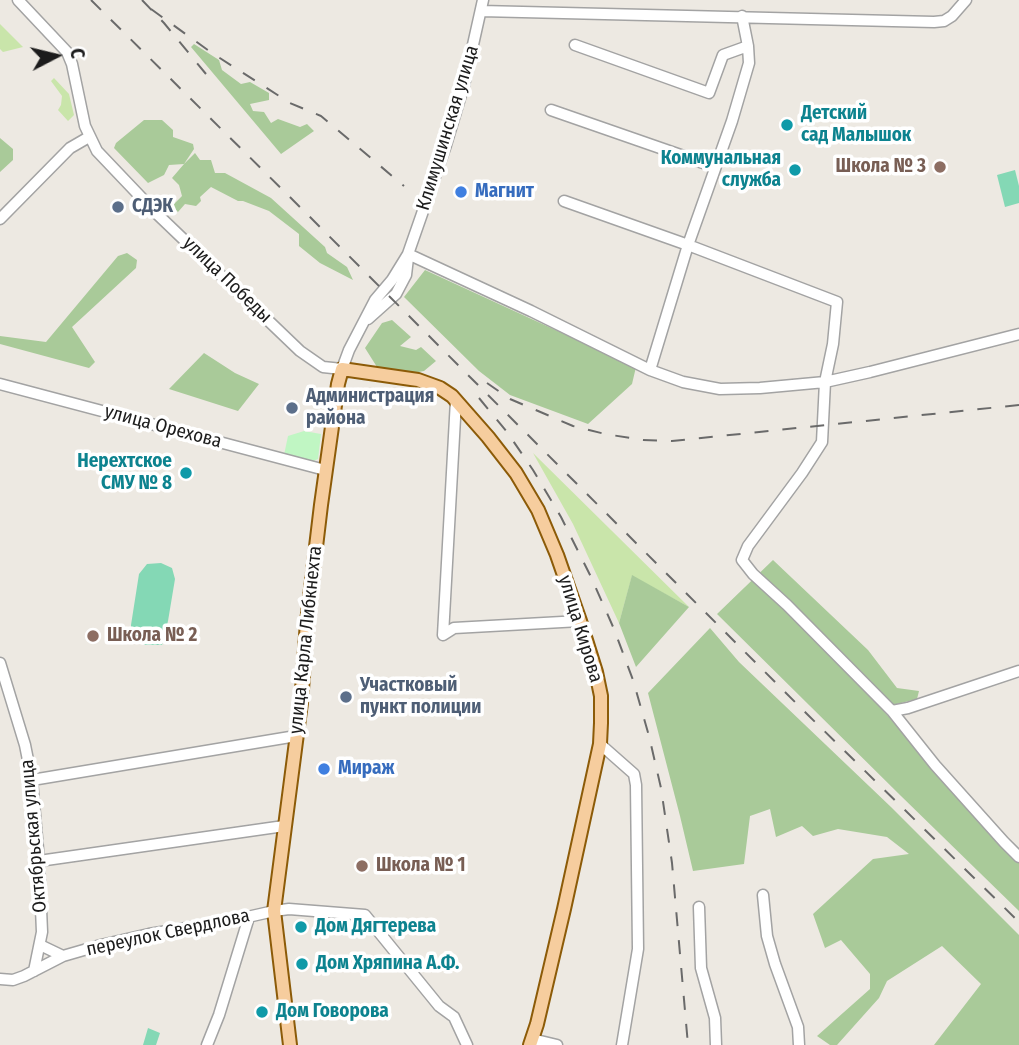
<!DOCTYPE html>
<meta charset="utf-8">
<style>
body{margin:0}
#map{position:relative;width:1019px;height:1045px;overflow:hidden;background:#ede9e2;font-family:"Fira Sans Condensed",sans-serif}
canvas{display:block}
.north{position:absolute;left:21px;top:21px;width:70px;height:70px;-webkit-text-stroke:5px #fff;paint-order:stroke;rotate:83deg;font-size:19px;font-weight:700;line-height:28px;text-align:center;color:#1c1c1c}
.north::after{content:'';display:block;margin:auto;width:24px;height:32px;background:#1c1c1c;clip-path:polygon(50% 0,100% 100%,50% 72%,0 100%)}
</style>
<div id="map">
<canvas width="1019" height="1045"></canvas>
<div class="north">С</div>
</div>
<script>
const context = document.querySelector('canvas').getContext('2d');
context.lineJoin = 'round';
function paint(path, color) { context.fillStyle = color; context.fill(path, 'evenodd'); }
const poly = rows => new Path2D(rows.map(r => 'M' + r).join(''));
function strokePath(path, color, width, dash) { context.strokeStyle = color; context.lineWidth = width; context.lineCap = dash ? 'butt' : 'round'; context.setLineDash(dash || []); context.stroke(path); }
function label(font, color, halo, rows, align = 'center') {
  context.font = font + ' "Fira Sans Condensed",sans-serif'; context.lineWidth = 7; context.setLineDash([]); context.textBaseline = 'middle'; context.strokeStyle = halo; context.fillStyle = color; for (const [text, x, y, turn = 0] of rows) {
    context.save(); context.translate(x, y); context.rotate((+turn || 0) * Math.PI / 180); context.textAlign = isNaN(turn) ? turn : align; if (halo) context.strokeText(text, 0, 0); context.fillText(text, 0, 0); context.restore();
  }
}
paint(poly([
 [0,24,23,47,3,52,0,49],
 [54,78,69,94,74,115,68,121,58,110,61,105,62,96,51,81],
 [533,453,689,607,632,576,619,623,573,524]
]), '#c9e5aa');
paint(poly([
 [194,44,219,60,222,70,241,84,250,82,269,93,269,100,250,104,253,111,264,112,271,123,278,119,300,127,307,124,314,131,281,154,191,47],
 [144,120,162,120,173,130,173,137,193,144,194,149,184,164,195,153,200,160,211,160,215,173,225,173,271,198,325,247,327,253,347,267,353,280,320,263,299,246,299,234,269,211,243,201,238,201,211,187,200,197,201,201,196,206,185,204,178,212,172,206,182,196,179,185,172,178,184,164,169,165,164,175,148,183,114,148,116,143],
 [0,138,13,149,13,160,0,172],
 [127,253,137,260,136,268,72,327,95,362,89,368,0,344,0,336,46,342,118,256],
 [425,270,636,367,632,384,588,424,510,395,479,371,404,297],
 [392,320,411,337,400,346,416,350,421,347,436,361,424,371,413,373,377,367,365,348,382,323],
 [204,353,235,373,259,384,238,411,169,389],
 [773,560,868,650,897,688,919,691,917,699,881,708,1019,863,1019,911,901,796,717,614],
 [632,575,689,607,636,667,619,623],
 [710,628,739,662,891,807,1019,935,1019,1045,934,1045,981,984,942,946,887,981,879,998,837,1045,830,1045,817,1036,870,989,870,974,841,940,825,948,813,914,873,859,909,854,887,837,838,829,813,836,802,826,776,837,770,809,750,816,744,864,693,871,680,816,648,693]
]), '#a9ca99');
paint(poly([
 [304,431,321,434,318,459,311,462,284,455,288,436]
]), '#c0f6c3');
paint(poly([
 [1015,170,1019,186,1019,203,1005,207,997,175],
 [161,563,172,568,175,579,168,621,162,645,146,645,131,640,131,625,139,574,147,564],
 [148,1028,160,1033,156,1045,143,1045]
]), '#84d8b5');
const minor = poly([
 [18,0,67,52,72,64,85,126,97,151,156,213,300,351,323,367,342,369,349,350,375,300,392,280,408,254,446,145,464,85,483,0],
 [481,11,934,22,944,21,952,16,966,0],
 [575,45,709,93,723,55,748,46],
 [551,110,715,167],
 [564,201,688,245,837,302,833,344,825,382,822,442,802,473,748,546,742,560,753,574,787,605,892,711,935,765,1004,842,1019,857],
 [0,219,70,148,89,137],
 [408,254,531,311,650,370,683,382,720,389,760,388,825,382,870,372,1019,334],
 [368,319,396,294,406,275,408,258],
 [650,370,688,245,732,121,749,63,748,46,742,16],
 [0,384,325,470],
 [443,635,456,400],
 [443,635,454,628,580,621],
 [0,663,25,745,32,780,39,861,42,932,34,971],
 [892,711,908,708,1019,671],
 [600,744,634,774,636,785,638,949,622,1045],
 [32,780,296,736],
 [39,861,284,826],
 [763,895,767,936,775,964,798,1027,799,1045],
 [699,907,701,968,715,1018,716,1045],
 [40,945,63,956],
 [0,979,13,980,24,976,63,956,101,945,149,934,230,921,274,911,289,909,365,915,439,1006,454,1017,467,1045],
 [532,1039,557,1045],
 [207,1045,219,1015,249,917]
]);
const major = poly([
 [290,1045,274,911,301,703,307,622,321,505,338,384,342,369,418,380,440,388,452,396,488,437,516,473,538,510,557,555,580,621,596,672,601,696,601,723,600,744,564,909,537,1024,530,1045]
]);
strokePath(minor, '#a3a3a3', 13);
strokePath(major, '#8c5b08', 16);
strokePath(minor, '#fff', 10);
strokePath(major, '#f6cd9e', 12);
strokePath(poly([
 [91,0,307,214,808,715,1019,922],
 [142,0,164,23,206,74],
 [151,9,212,53,290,103,321,116,404,186],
 [487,383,510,399,573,426,605,434,643,440,672,441,1019,405],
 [479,398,507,432,533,470,561,517,591,577,614,629,633,680,649,736,661,788,672,863,688,1045]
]), '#6a6a6a', 2, [14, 14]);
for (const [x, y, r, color] of [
 [787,125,7,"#0f9aa8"],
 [940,167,7,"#8d6e63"],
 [795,170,7,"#0f9aa8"],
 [461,192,7,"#3f7fe0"],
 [118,207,7,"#5c6f8a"],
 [292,408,7,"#5c6f8a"],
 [186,473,7,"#0f9aa8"],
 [93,636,7,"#8d6e63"],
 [346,697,7,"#5c6f8a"],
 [324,769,7,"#3f7fe0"],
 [362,866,7,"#8d6e63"],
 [301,927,7,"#0f9aa8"],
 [302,964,7,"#0f9aa8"],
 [262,1012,7,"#0f9aa8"]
]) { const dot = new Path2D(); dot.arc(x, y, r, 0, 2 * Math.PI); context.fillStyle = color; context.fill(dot); strokePath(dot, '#fff', 2.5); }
label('bold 19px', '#0d838f', '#fff', [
 ["Детский",801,114],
 ["сад Малышок",801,136],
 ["Коммунальная",781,159,"right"],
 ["служба",781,181,"right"],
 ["Нерехтское",172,462,"right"],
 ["СМУ № 8",172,484,"right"],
 ["Дом Дягтерева",315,927],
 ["Дом Хряпина А.Ф.",316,964],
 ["Дом Говорова",276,1012]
], 'left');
label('19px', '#1c1c1c', '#fff', [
 ["Климушинская улица",448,128,-73],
 ["улица Победы",227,280,44],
 ["улица Орехова",163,427,15],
 ["улица Кирова",580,629,73],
 ["улица Карла Либкнехта",306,640,-84],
 ["Октябрьская улица",34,836,-95],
 ["переулок Свердлова",168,933,-12]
]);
label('bold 19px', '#785e54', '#fff', [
 ["Школа № 3",926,167,"right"],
 ["Школа № 2",107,636],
 ["Школа № 1",376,866]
], 'left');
label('bold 19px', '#366cbe', '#fff', [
 ["Магнит",475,192],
 ["Мираж",338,769]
], 'left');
label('bold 19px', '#4e5e75', '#fff', [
 ["СДЭК",132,207],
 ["Администрация",306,397],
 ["района",306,419],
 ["Участковый",360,686],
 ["пункт полиции",360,708]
], 'left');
</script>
